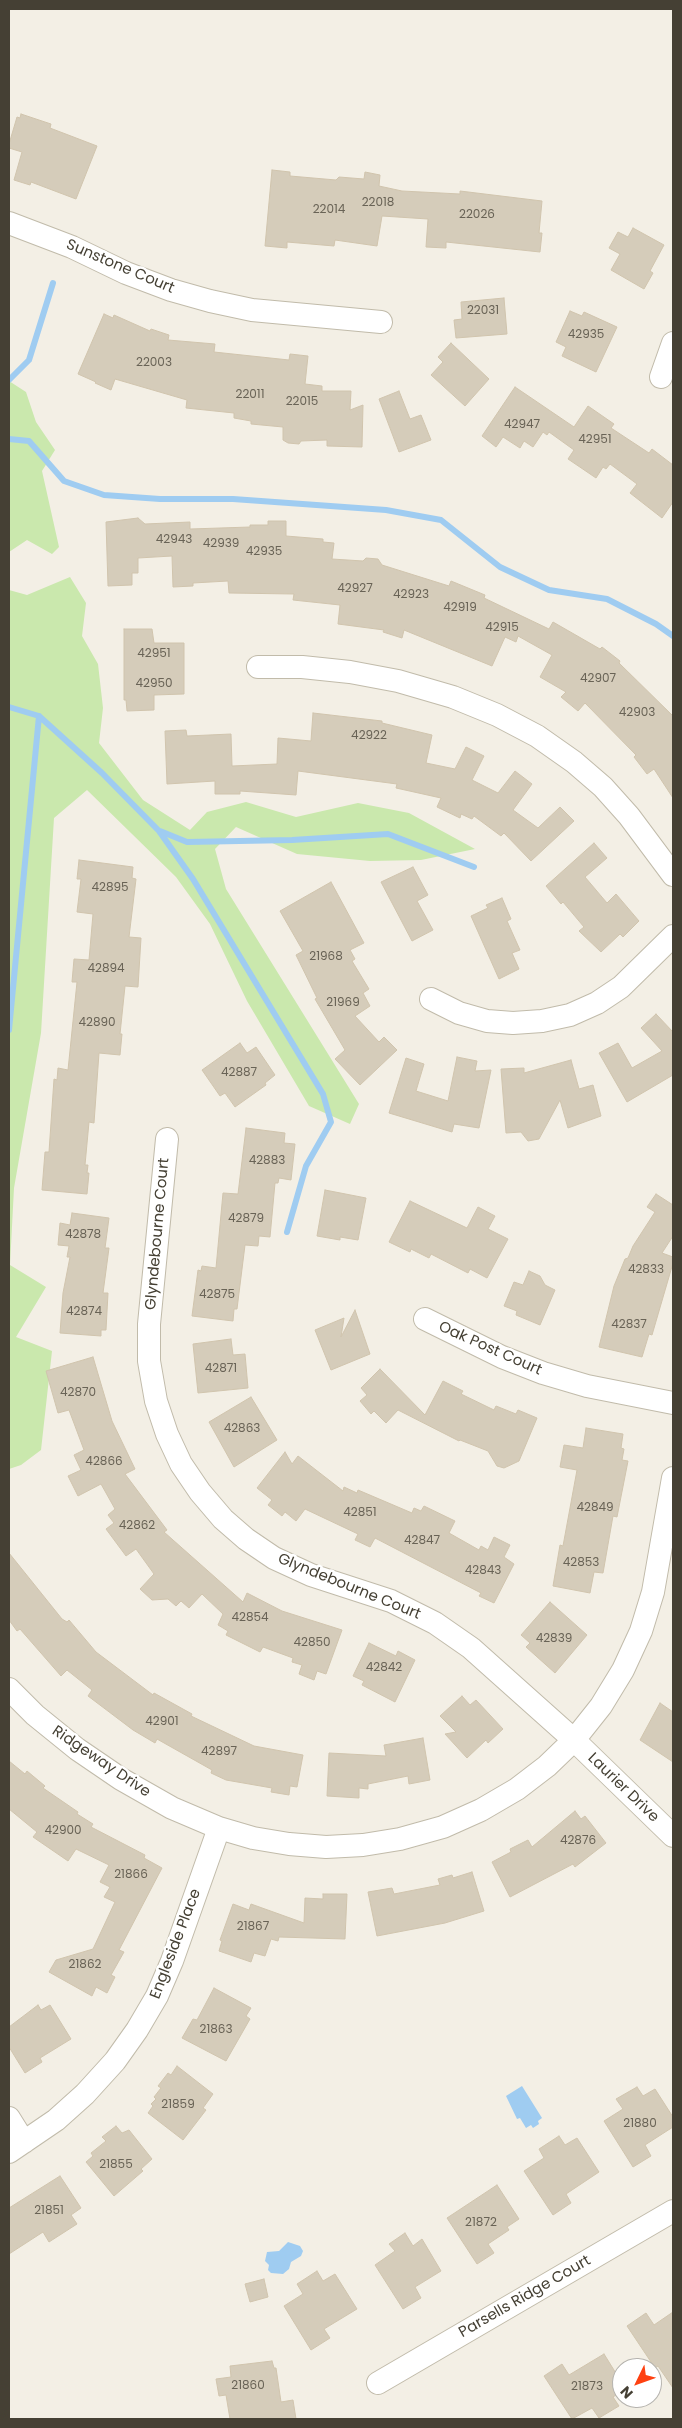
<!DOCTYPE html>
<style>
body{margin:0}
#map{position:relative;width:682px;height:2428px;overflow:hidden;background:#f3efe5;font-family:Poppins,sans-serif}
canvas{display:block}
.frame{position:absolute;inset:0;border:10px solid #454034;pointer-events:none}
.north{position:absolute;left:612px;top:2358px;width:50px;height:50px;box-sizing:border-box;background:#fff;border:1px solid #b5b3ae;border-radius:50%;rotate:228deg;font-size:14px;font-weight:700;line-height:20px;text-align:center;color:#454034}
.north::after{content:'';display:block;margin:auto;width:18px;height:22px;background:#fe4111;clip-path:polygon(50% 0,100% 100%,50% 72%,0 100%)}
</style>
<div id="map">
<canvas width="682" height="2428"></canvas>
<div class="frame"></div>
<div class="north">N</div>
</div>
<script>
const context = document.querySelector('canvas').getContext('2d');
context.lineJoin = 'round';
function paint(path, color) { context.fillStyle = color; context.fill(path, 'evenodd'); }
const poly = rows => new Path2D(rows.map(r => 'M' + r).join(''));
function strokePath(path, color, width, dash) { context.strokeStyle = color; context.lineWidth = width; context.lineCap = dash ? 'butt' : 'round'; context.setLineDash(dash || []); context.stroke(path); }
function label(font, color, halo, rows, align = 'center') {
  context.font = font + ' Poppins,sans-serif'; context.lineWidth = 5; context.setLineDash([]); context.textBaseline = 'middle'; context.strokeStyle = halo; context.fillStyle = color; for (const [text, x, y, turn = 0] of rows) {
    context.save(); context.translate(x, y); context.rotate((+turn || 0) * Math.PI / 180); context.textAlign = isNaN(turn) ? turn : align; if (halo) context.strokeText(text, 0, 0); context.fillText(text, 0, 0); context.restore();
  }
}
paint(poly([
 [9,381,26,392,36,422,55,450,42,471,59,547,52,554,27,540,9,552],
 [70,577,86,603,82,636,98,664,103,708,99,743,143,800,190,830,207,812,246,802,296,817,358,803,409,813,475,849,421,860,370,861,297,854,236,827,215,849,226,889,359,1104,350,1124,309,1106,247,1001,210,924,176,877,87,790,54,818,41,1033,14,1188,10,1265,46,1287,16,1337,52,1351,41,1450,21,1465,9,1469,9,590,27,595]
]), '#cae8ad');
paint(poly([
 [522,2086,542,2118,538,2121,539,2124,533,2128,531,2125,526,2128,520,2118,517,2119,506,2096],
 [288,2242,300,2246,303,2251,301,2256,291,2262,289,2269,283,2274,271,2273,268,2270,269,2265,265,2261,267,2252,279,2251]
]), '#9fccf1');
strokePath(poly([
 [9,380,29,360,53,283],
 [9,439,29,441,64,481,104,495,160,499,233,499,386,510,441,520,500,567,549,590,607,599,656,624,673,636],
 [9,707,39,716,102,773,159,831,193,879,323,1094,331,1122,306,1166,287,1232],
 [160,831,187,842,292,840,388,834,474,867],
 [9,1030,39,716]
]), '#9fccf1', 6);
const building = poly([
 [21,114,51,124,50,128,97,146,76,199,31,182,30,185,14,180,22,152,9,148,9,144,17,117,20,118,21,114],
 [272,170,290,172,290,176,336,180,339,177,364,179,365,172,380,175,379,186,402,191,460,194,460,191,542,201,539,233,542,233,540,252,446,242,446,248,426,247,428,219,382,216,377,246,335,240,334,246,287,242,287,248,265,246,272,170],
 [633,228,664,245,650,271,653,273,644,289,611,270,620,254,609,248,618,232,628,237,633,228],
 [504,298,507,334,456,338,454,320,462,319,461,302,504,298],
 [570,311,582,316,584,312,617,327,596,372,562,356,566,347,556,342,570,311],
 [104,314,113,318,114,315,150,331,151,329,169,335,168,340,215,344,214,352,289,360,290,354,308,356,305,384,322,386,322,391,351,391,350,410,363,405,362,447,327,446,327,440,301,441,299,444,288,443,283,440,283,427,251,424,251,421,234,418,234,413,186,408,187,400,115,379,111,390,95,383,96,382,78,374,104,314],
 [451,343,489,379,465,406,431,375,443,362,438,357,451,343],
 [515,387,574,427,588,406,614,424,611,428,649,453,652,449,673,465,673,502,662,518,630,493,637,484,610,464,606,469,603,467,596,478,568,459,574,450,549,432,547,435,543,432,533,447,524,441,520,448,503,437,496,447,482,436,515,387],
 [399,391,410,419,421,415,431,440,399,452,379,399,399,391],
 [138,518,145,524,190,522,190,529,250,527,250,525,268,525,268,521,286,521,286,536,323,539,323,542,334,543,332,559,363,561,366,558,378,559,382,565,449,586,451,581,485,595,484,598,549,629,553,622,600,649,602,647,620,661,619,663,673,716,673,798,654,769,647,774,634,757,636,755,585,703,578,711,561,697,566,692,540,677,552,655,518,636,516,642,505,637,492,666,404,630,402,638,383,632,384,630,338,624,340,605,293,600,294,594,229,593,228,581,193,583,193,586,173,587,172,556,138,558,138,573,132,573,132,585,108,586,106,522,138,518],
 [124,629,152,629,154,643,184,643,184,694,154,695,154,710,127,711,126,700,124,700,124,629],
 [313,713,382,721,382,723,432,735,426,763,455,769,466,747,484,756,472,780,498,793,515,771,532,784,513,810,538,828,560,807,574,821,531,861,504,833,501,836,474,816,472,819,461,814,460,818,437,807,441,798,396,788,397,784,298,771,296,795,240,791,240,794,215,794,215,781,167,784,165,731,186,730,187,736,231,734,232,766,277,764,278,738,311,741,313,713],
 [594,843,607,858,585,877,607,903,616,894,639,921,623,937,620,934,601,952,579,931,584,927,563,902,561,904,546,886,594,843],
 [79,860,133,867,132,878,136,879,129,937,141,938,138,987,125,986,120,1034,122,1034,120,1055,99,1053,94,1123,89,1122,85,1165,88,1165,87,1173,89,1173,87,1194,42,1190,45,1152,49,1152,54,1079,57,1080,58,1068,68,1070,77,982,72,982,74,959,89,960,93,914,77,912,81,879,77,879,79,860],
 [413,867,428,895,417,901,433,930,412,941,381,882,413,867],
 [331,882,364,943,350,950,355,959,352,961,369,989,363,993,370,1006,355,1016,379,1042,384,1037,397,1050,360,1085,335,1059,345,1050,315,999,317,998,296,955,303,951,280,911,331,882],
 [502,898,511,919,507,921,520,950,512,953,519,969,499,979,471,916,488,908,486,905,502,898],
 [656,1014,673,1032,673,1075,627,1102,599,1053,618,1043,632,1068,662,1051,641,1028,656,1014],
 [240,1043,247,1053,256,1047,275,1075,265,1083,266,1085,235,1107,225,1093,220,1096,202,1070,240,1043],
 [457,1057,477,1061,475,1071,491,1070,479,1128,454,1124,452,1132,389,1113,406,1058,424,1064,416,1091,448,1101,457,1057],
 [571,1060,579,1089,593,1085,601,1116,568,1128,560,1100,539,1139,528,1141,521,1132,506,1133,501,1069,524,1068,524,1073,571,1060],
 [246,1128,285,1133,284,1143,295,1144,291,1180,279,1178,278,1183,275,1183,270,1237,259,1236,258,1246,245,1245,237,1309,234,1309,233,1321,192,1316,198,1270,201,1271,202,1266,216,1268,223,1193,238,1194,246,1128],
 [325,1190,366,1198,358,1240,340,1237,340,1240,317,1236,325,1190],
 [656,1194,673,1205,673,1236,662,1253,673,1257,673,1263,652,1335,649,1334,642,1357,599,1347,614,1286,625,1259,628,1258,633,1246,655,1212,647,1207,656,1194],
 [410,1201,467,1228,478,1207,495,1216,488,1229,508,1239,487,1278,470,1269,468,1273,431,1254,429,1258,411,1249,410,1252,389,1242,410,1201],
 [72,1213,109,1218,105,1248,109,1248,103,1293,108,1293,106,1330,101,1330,101,1336,60,1333,63,1293,70,1257,67,1257,69,1246,58,1245,60,1223,70,1225,72,1213],
 [529,1271,540,1276,545,1285,555,1290,540,1325,516,1315,517,1311,504,1306,514,1282,523,1285,529,1271],
 [355,1310,370,1354,331,1370,315,1330,344,1318,341,1337,355,1310],
 [231,1339,233,1355,245,1354,248,1388,198,1393,193,1344,231,1339],
 [93,1357,112,1421,135,1469,125,1474,167,1530,164,1532,243,1602,247,1593,282,1611,342,1630,326,1674,317,1671,314,1680,299,1674,302,1665,292,1662,293,1658,263,1647,260,1652,226,1635,228,1631,218,1625,223,1614,202,1594,189,1608,181,1601,176,1606,168,1599,152,1600,140,1589,154,1574,136,1549,126,1556,106,1529,114,1523,108,1515,115,1509,101,1484,78,1496,68,1476,81,1470,74,1455,84,1450,69,1410,58,1413,46,1371,93,1357],
 [380,1369,425,1415,443,1381,463,1391,461,1394,494,1410,496,1406,516,1414,518,1410,537,1418,519,1461,504,1468,497,1466,488,1451,460,1440,459,1441,398,1410,386,1423,374,1411,371,1414,360,1401,367,1395,361,1388,380,1369],
 [251,1397,277,1440,234,1467,209,1422,251,1397],
 [586,1428,623,1434,621,1448,624,1449,622,1460,628,1461,617,1517,613,1516,603,1573,594,1572,590,1593,553,1586,560,1545,563,1546,577,1470,560,1467,564,1445,583,1448,586,1428],
 [285,1452,292,1464,298,1456,343,1491,344,1487,357,1493,358,1490,412,1513,414,1508,421,1511,424,1506,455,1521,449,1533,479,1550,481,1546,488,1550,494,1537,510,1545,504,1557,514,1564,494,1603,479,1596,481,1593,375,1538,370,1547,355,1540,358,1534,305,1509,296,1521,285,1512,282,1516,268,1505,272,1500,257,1488,285,1452],
 [9,1553,62,1619,67,1622,69,1620,96,1652,153,1695,154,1693,192,1714,191,1716,254,1746,303,1755,297,1787,290,1786,289,1795,271,1792,272,1788,226,1780,211,1773,212,1770,157,1739,155,1743,133,1730,88,1696,92,1690,67,1670,61,1676,20,1629,17,1631,9,1620,9,1553],
 [550,1602,587,1635,555,1673,526,1647,530,1643,521,1635,550,1602],
 [369,1643,396,1656,398,1651,415,1660,395,1702,362,1685,364,1681,353,1676,369,1643],
 [462,1696,470,1705,476,1700,503,1729,488,1743,486,1740,467,1758,445,1734,456,1732,440,1716,462,1696],
 [660,1703,673,1712,673,1762,640,1740,660,1703],
 [423,1738,430,1780,409,1784,408,1776,368,1784,368,1789,359,1788,359,1798,327,1796,329,1753,386,1756,384,1745,423,1738],
 [9,1761,25,1774,27,1771,45,1786,43,1788,78,1812,77,1814,93,1824,91,1827,145,1855,144,1858,162,1868,119,1950,124,1952,111,1975,115,1977,107,1993,96,1987,92,1996,49,1972,56,1960,93,1949,115,1902,104,1897,110,1887,100,1882,109,1865,76,1849,68,1861,33,1837,37,1832,9,1809,9,1761],
 [575,1811,581,1819,585,1816,606,1843,575,1867,573,1864,510,1897,492,1862,511,1852,510,1849,528,1840,532,1847,575,1811],
 [472,1872,484,1911,445,1923,377,1936,368,1892,392,1888,394,1894,440,1885,438,1879,452,1875,453,1878,472,1872],
 [323,1894,347,1894,345,1939,279,1937,278,1941,271,1939,265,1956,254,1953,251,1962,219,1951,222,1941,220,1940,233,1904,249,1910,251,1904,304,1923,305,1898,323,1899,323,1894],
 [214,1988,251,2008,246,2016,250,2019,226,2061,182,2038,193,2019,197,2020,214,1988],
 [38,2005,41,2010,50,2005,71,2039,40,2058,42,2062,25,2073,9,2047,9,2027,38,2005],
 [177,2066,213,2094,203,2108,206,2110,183,2140,148,2113,153,2106,151,2104,156,2099,154,2097,161,2088,158,2086,168,2073,171,2075,177,2066],
 [637,2087,643,2096,655,2089,673,2117,673,2127,645,2145,651,2156,633,2167,604,2121,623,2109,616,2099,637,2087],
 [116,2126,122,2133,129,2130,152,2159,141,2169,143,2171,114,2196,86,2162,93,2156,91,2153,106,2141,102,2137,116,2126],
 [559,2136,565,2145,577,2138,599,2172,566,2194,571,2203,553,2215,524,2171,544,2158,539,2149,559,2136],
 [60,2176,81,2208,71,2215,77,2224,49,2242,43,2232,9,2254,9,2208,60,2176],
 [497,2185,519,2219,507,2227,509,2230,488,2244,494,2253,477,2264,447,2218,497,2185],
 [405,2233,413,2246,422,2239,441,2271,415,2287,421,2298,403,2309,375,2265,395,2251,389,2244,405,2233],
 [317,2271,323,2281,335,2274,357,2309,324,2329,330,2338,311,2350,284,2306,303,2294,297,2284,317,2271],
 [264,2279,268,2297,250,2302,245,2284,264,2279],
 [673,2312,673,2388,658,2366,655,2368,627,2326,646,2313,654,2325,673,2312],
 [604,2354,622,2383,622,2391,613,2397,619,2406,599,2418,592,2408,572,2419,544,2376,562,2364,569,2375,604,2354],
 [272,2361,274,2368,276,2368,281,2402,293,2400,296,2419,230,2419,226,2395,219,2396,216,2379,231,2377,230,2366,272,2361]
]);
paint(building, '#d5ccba');
strokePath(building, '#d0c4ad', 1);
const minor = poly([
 [9,223,72,247,126,273,171,290,210,301,252,310,381,322],
 [661,377,673,343],
 [258,667,302,667,350,672,398,681,453,697,497,715,537,736,574,762,603,787,629,816,673,875],
 [431,999,459,1013,487,1021,513,1023,542,1021,570,1015,597,1003,621,987,673,936],
 [167,1139,149,1324,149,1361,156,1401,167,1434,181,1464,200,1492,223,1519,246,1539,274,1558,311,1575,391,1601,435,1623,471,1648,574,1740,673,1836],
 [425,1319,502,1357,543,1373,587,1386,673,1403],
 [9,1689,35,1715,77,1749,121,1779,172,1808,219,1828,253,1838,289,1844,326,1847,363,1845,400,1839,443,1827,481,1810,517,1789,547,1766,574,1740,601,1706,623,1670,641,1631,653,1592,673,1478],
 [9,2118,24,2142],
 [9,2152,56,2120,85,2094,115,2061,137,2030,157,1996,172,1961,219,1828],
 [378,2383,673,2211]
]);
strokePath(minor, '#c1bbaa', 24);
strokePath(minor, '#fff', 22);
label('12px', '#696356', null, [
 ["22018",378,203],
 ["22014",329,210],
 ["22026",477,215],
 ["22031",483,311],
 ["42935",586,335],
 ["22003",154,363],
 ["22011",250,395],
 ["22015",302,402],
 ["42947",522,425],
 ["42951",595,440],
 ["42943",174,540],
 ["42939",221,544],
 ["42935",264,552],
 ["42927",355,589],
 ["42923",411,595],
 ["42919",460,608],
 ["42915",502,628],
 ["42951",154,654],
 ["42907",598,679],
 ["42950",154,684],
 ["42903",637,713],
 ["42922",369,736],
 ["42895",110,888],
 ["21968",326,957],
 ["42894",106,969],
 ["21969",343,1003],
 ["42890",97,1023],
 ["42887",239,1073],
 ["42883",267,1161],
 ["42879",246,1219],
 ["42878",83,1235],
 ["42833",646,1270],
 ["42875",217,1295],
 ["42874",84,1312],
 ["42837",629,1325],
 ["42871",221,1369],
 ["42870",78,1393],
 ["42863",242,1429],
 ["42866",104,1462],
 ["42849",595,1508],
 ["42851",360,1513],
 ["42862",137,1526],
 ["42847",422,1541],
 ["42853",581,1563],
 ["42843",483,1571],
 ["42854",250,1618],
 ["42839",554,1639],
 ["42850",312,1643],
 ["42842",384,1668],
 ["42901",162,1722],
 ["42897",219,1752],
 ["42900",63,1831],
 ["42876",578,1841],
 ["21866",131,1875],
 ["21867",253,1927],
 ["21862",85,1965],
 ["21863",216,2030],
 ["21859",178,2105],
 ["21880",640,2124],
 ["21855",116,2165],
 ["21851",49,2211],
 ["21872",481,2223],
 ["21860",248,2386],
 ["21873",587,2387]
]);
label('15px', '#454034', '#fff', [
 ["Sunstone Court",120,267,23],
 ["Glyndebourne Court",158,1234,-85],
 ["Oak Post Court",490,1349,24],
 ["Glyndebourne Court",349,1587,22],
 ["Ridgeway Drive",101,1762,34],
 ["Laurier Drive",623,1788,44],
 ["Engleside Place",176,1944,-69],
 ["Parsells Ridge Court",525,2297,-30]
]);
</script>
